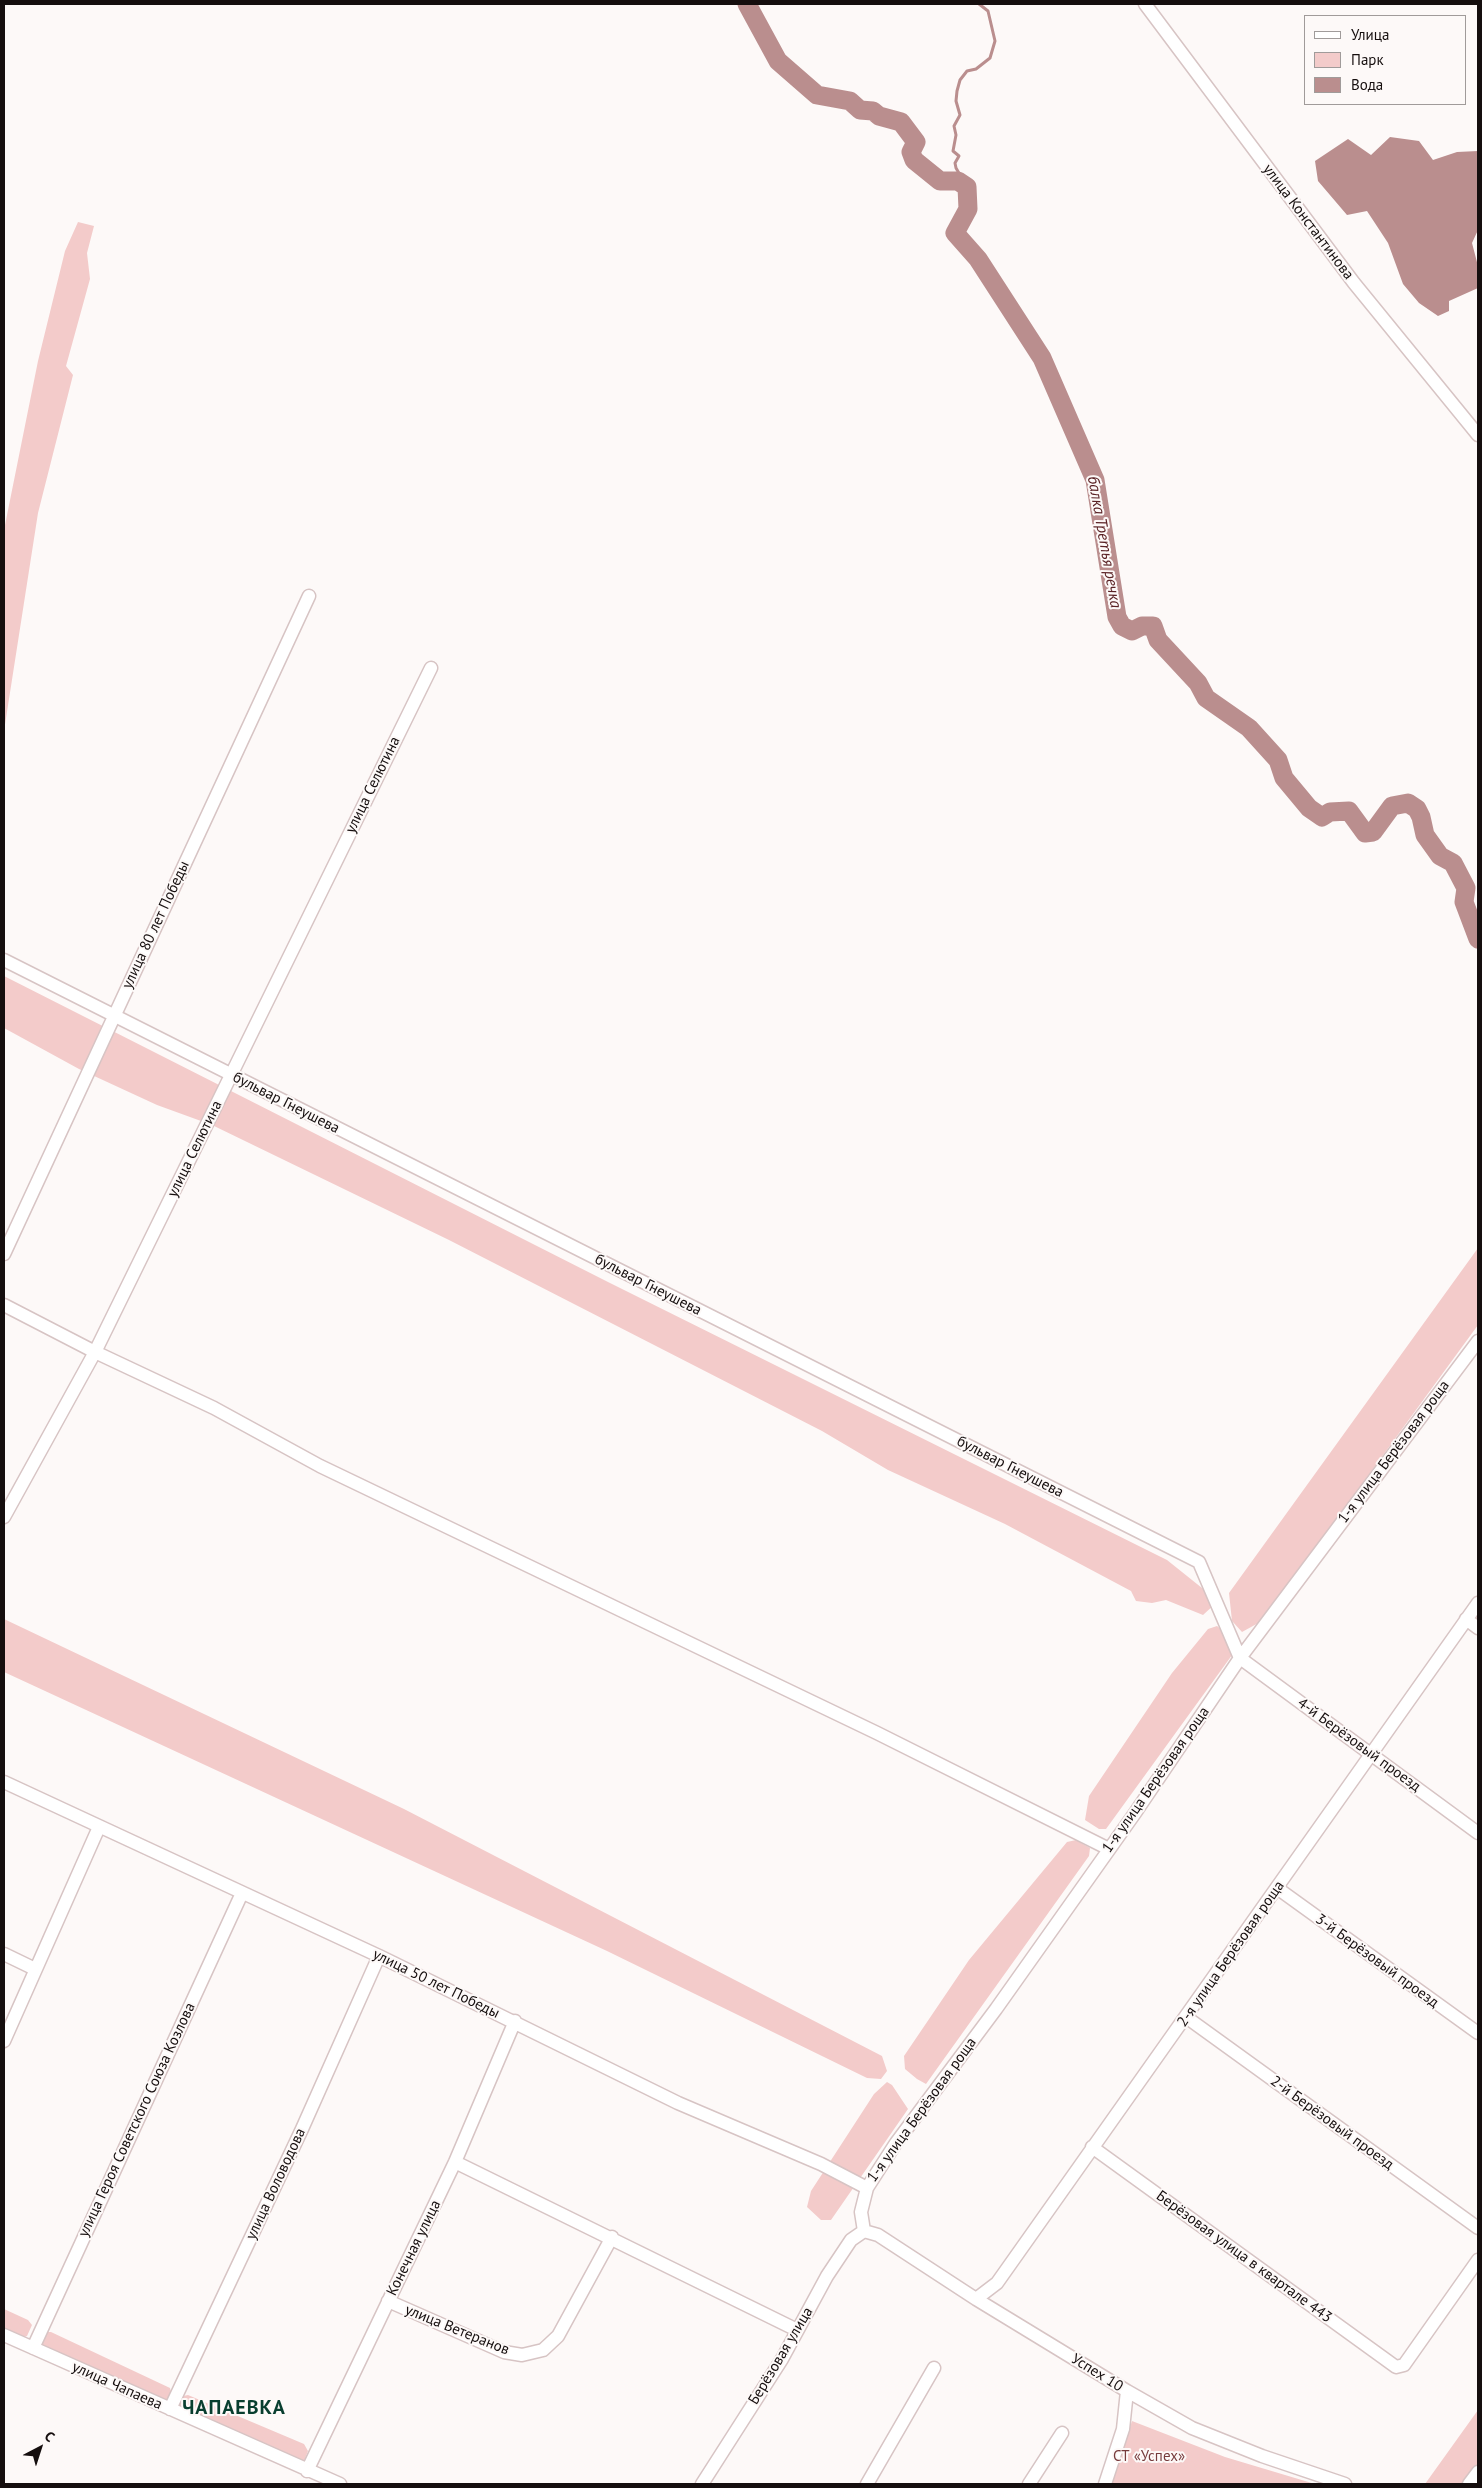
<!DOCTYPE html>
<meta charset="utf-8">
<style>
body{margin:0}
#map{position:relative;width:1482px;height:2488px;overflow:hidden;background:#fdf9f8;font-family:"PT Sans",sans-serif}
canvas{display:block}
.frame{position:absolute;inset:0;border:5px solid #150e0e;pointer-events:none}
.legend{position:absolute;left:1304px;top:15px;width:162px;height:90px;box-sizing:border-box;background:#fdf9f8;border:1px solid #a09b9a;margin:0;padding:6px 9px;list-style:none;font-size:15px;color:#150e0e}
.legend li{display:flex;align-items:center;gap:10px;height:25px}
.legend b{width:25px;border:1px solid #a09b9a}
.north{position:absolute;left:15px;top:2423px;width:50px;height:50px;-webkit-text-stroke:4px #fdf9f8;paint-order:stroke;rotate:40deg;font-size:14px;font-weight:700;line-height:20px;text-align:center;color:#150e0e}
.north::after{content:'';display:block;margin:auto;width:18px;height:22px;background:#150e0e;clip-path:polygon(50% 0,100% 100%,50% 72%,0 100%)}
</style>
<div id="map">
<canvas width="1482" height="2488"></canvas>
<div class="frame"></div>
<ul class="legend">
<li><b style="height:6px;background:#fff"></b>Улица</li>
<li><b style="height:14px;background:#f3cbca"></b>Парк</li>
<li><b style="height:14px;background:#ba8e8e"></b>Вода</li>
</ul>
<div class="north">С</div>
</div>
<script>
const context = document.querySelector('canvas').getContext('2d');
context.lineJoin = 'round';
function paint(path, color) { context.fillStyle = color; context.fill(path, 'evenodd'); }
const poly = rows => new Path2D(rows.map(r => 'M' + r).join(''));
function strokePath(path, color, width, dash) { context.strokeStyle = color; context.lineWidth = width; context.lineCap = dash ? 'butt' : 'round'; context.setLineDash(dash || []); context.stroke(path); }
function label(font, color, halo, rows, align = 'center') {
  context.font = font + ' "PT Sans",sans-serif'; context.lineWidth = 4; context.setLineDash([]); context.textBaseline = 'middle'; context.strokeStyle = halo; context.fillStyle = color; for (const [text, x, y, turn = 0] of rows) {
    context.save(); context.translate(x, y); context.rotate((+turn || 0) * Math.PI / 180); context.textAlign = isNaN(turn) ? turn : align; if (halo) context.strokeText(text, 0, 0); context.fillText(text, 0, 0); context.restore();
  }
}
paint(poly([
 [78,222,94,226,87,253,90,279,66,366,73,375,38,513,4,731,4,530,38,361,65,251],
 [4,976,608,1282,1167,1560,1202,1588,1215,1604,1203,1615,1166,1600,1152,1603,1136,1601,1131,1591,1005,1524,888,1470,822,1431,449,1240,212,1125,157,1105,79,1069,4,1028],
 [1478,1248,1478,1325,1262,1621,1242,1632,1232,1621,1229,1593],
 [4,1619,404,1809,882,2056,887,2071,881,2079,867,2078,607,1951,4,1672],
 [1217,1626,1228,1634,1235,1651,1106,1829,1099,1829,1085,1820,1089,1796,1172,1673,1208,1629],
 [1076,1840,1090,1848,1089,1856,926,2084,917,2079,905,2069,904,2056,969,1960,1067,1842],
 [887,2082,892,2085,908,2109,831,2220,821,2220,807,2207,811,2191,874,2094],
 [4,2309,28,2320,32,2325,27,2336,21,2338,4,2330],
 [46,2332,51,2332,170,2388,171,2392,166,2401,41,2345],
 [188,2395,304,2444,308,2451,304,2461,299,2462,182,2411,179,2406,183,2396],
 [1478,2410,1478,2468,1467,2484,1425,2484],
 [1132,2421,1225,2457,1315,2484,1111,2484]
]), '#f3cbca');
paint(poly([
 [1390,137,1419,141,1433,160,1457,152,1478,151,1478,230,1472,243,1478,266,1478,288,1449,301,1449,311,1438,316,1419,303,1403,284,1388,243,1367,211,1347,215,1318,181,1315,161,1348,139,1371,155]
]), '#ba8e8e');
strokePath(poly([
 [967,187,956,168,955,163,959,156,953,151,956,135,954,126,960,115,956,101,957,91,960,80,967,71,976,69,990,58,995,41,988,11,979,4]
]), '#ba8e8e', 3);
strokePath(poly([
 [747,4,778,61,817,95,850,101,860,110,873,111,879,116,901,122,916,142,911,152,914,160,940,181,958,181,967,187,968,209,955,233,978,259,1042,358,1095,480,1117,617,1122,626,1132,631,1142,626,1153,626,1158,640,1198,683,1206,698,1249,728,1278,760,1284,778,1309,808,1322,817,1330,812,1349,811,1365,833,1373,832,1392,806,1408,803,1417,809,1421,817,1425,835,1440,856,1453,863,1466,888,1464,902,1478,939]
]), '#ba8e8e', 19);
const minor = poly([
 [1145,4,1354,283,1478,435],
 [4,960,1199,1562,1240,1658,1478,1833],
 [4,1254,309,596],
 [4,1305,95,1352,214,1408,320,1466,877,1733,1109,1849],
 [4,1517,95,1352,431,668],
 [1466,1619,1478,1628],
 [4,1782,379,1956,678,2103,821,2164,867,2188],
 [1277,1888,1478,2033],
 [4,1954,35,1969],
 [1186,2017,1478,2228],
 [4,2041,99,1827],
 [1092,2147,1396,2367,1404,2365,1478,2260],
 [455,2162,797,2330],
 [864,2231,861,2212,867,2188,896,2143,996,2009,1135,1813,1240,1658,1478,1341],
 [864,2231,878,2235,976,2299,1127,2391,1192,2428,1262,2456,1345,2484],
 [976,2299,997,2283,1478,1603],
 [388,2301,504,2352,522,2355,543,2350,558,2336,612,2237],
 [4,2335,340,2484],
 [33,2348,242,1893],
 [170,2409,302,2129,379,1956],
 [307,2471,455,2162,515,2021],
 [702,2484,782,2359,827,2276,851,2240,864,2231],
 [867,2484,934,2368],
 [1029,2484,1062,2433],
 [1105,2484,1123,2429,1127,2391],
 [1469,2484,1478,2472]
]);
strokePath(minor, '#d7c4c4', 15);
strokePath(minor, '#fff', 12);
label('15px', '#150e0e', '#fdf9f8', [
 ["улица Константинова",1308,222,53],
 ["улица Селютина",373,785,-64],
 ["улица 80 лет Победы",156,925,-65],
 ["бульвар Гнеушева",286,1103,27],
 ["улица Селютина",195,1149,-64],
 ["бульвар Гнеушева",648,1285,27],
 ["1-я улица Берёзовая роща",1394,1452,-53],
 ["бульвар Гнеушева",1010,1467,27],
 ["4-й Берёзовый проезд",1359,1745,36],
 ["1-я улица Берёзовая роща",1156,1780,-55],
 ["2-я улица Берёзовая роща",1231,1954,-55],
 ["3-й Берёзовый проезд",1377,1961,36],
 ["улица 50 лет Победы",436,1984,26],
 ["1-я улица Берёзовая роща",922,2110,-54],
 ["улица Героя Советского Союза Козлова",137,2120,-65],
 ["2-й Берёзовый проезд",1332,2123,36],
 ["улица Воловодова",276,2184,-65],
 ["Конечная улица",414,2248,-64],
 ["Берёзовая улица в квартале 443",1244,2257,36],
 ["улица Ветеранов",457,2330,22],
 ["Берёзовая улица",781,2356,-59],
 ["Успех 10",1097,2373,32],
 ["улица Чапаева",117,2386,24]
]);
label('15px', '#773c3d', '#fdf9f8', [
 ["СТ «Успех»",1149,2457]
]);
label('italic 16px', '#5a2225', '#fdf9f8', [
 ["балка Третья речка",1104,542,80]
]);
context.letterSpacing = '1px';
label('bold 20px', '#083e2f', '#fdf9f8', [
 ["ЧАПАЕВКА",234,2408]
]);
context.letterSpacing = '0px';
</script>
